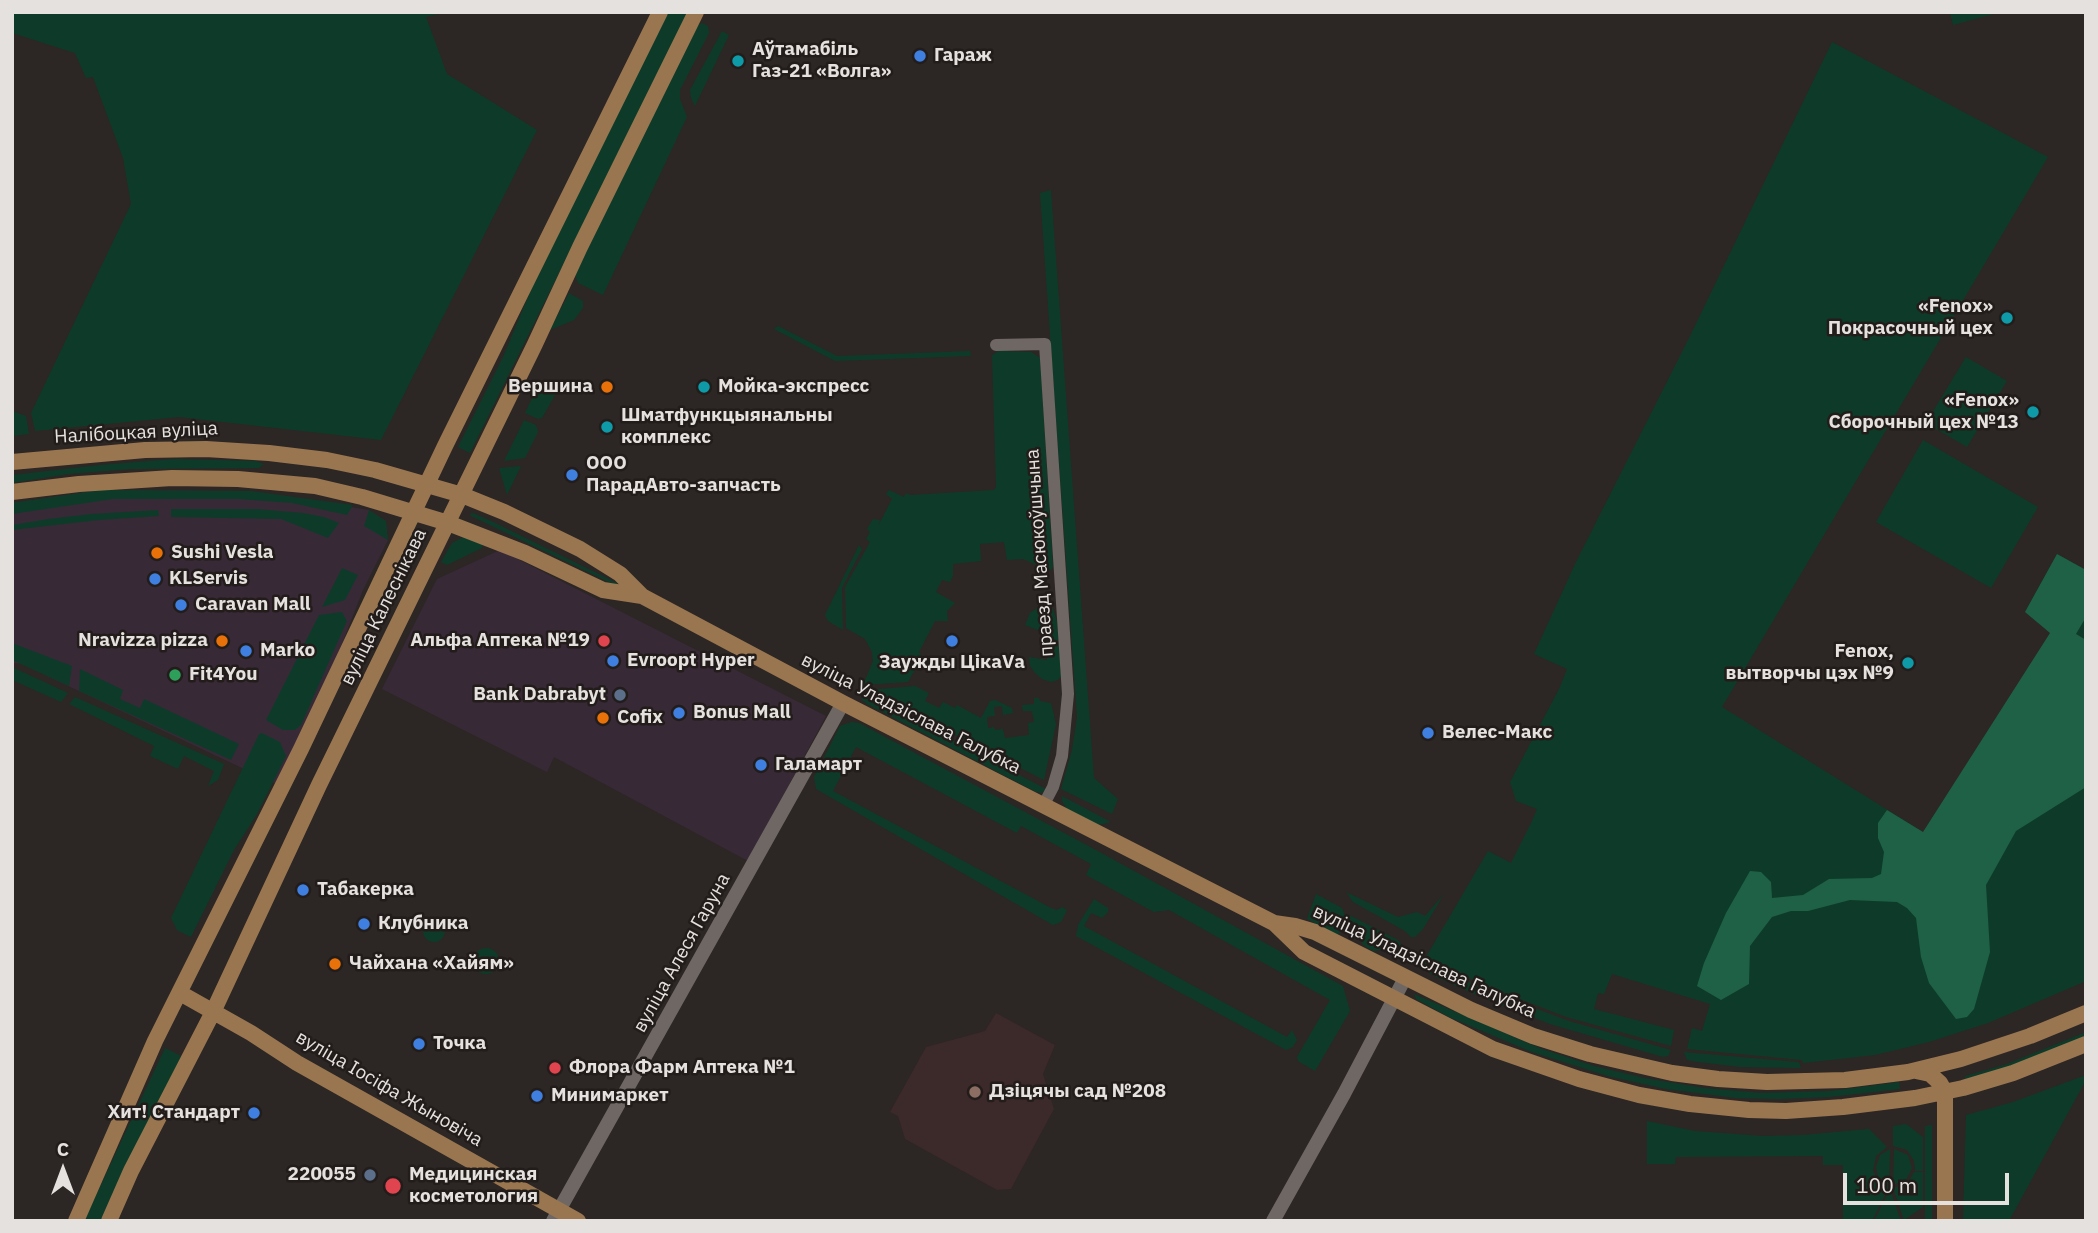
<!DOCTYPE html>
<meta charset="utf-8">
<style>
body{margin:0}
#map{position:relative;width:2098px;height:1233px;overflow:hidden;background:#2c2624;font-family:"IBM Plex Sans",sans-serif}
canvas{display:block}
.frame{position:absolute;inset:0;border:14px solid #e5e1df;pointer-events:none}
.north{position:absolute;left:28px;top:1135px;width:70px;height:70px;-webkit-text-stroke:5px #221c1a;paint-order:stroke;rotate:0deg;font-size:19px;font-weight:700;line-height:28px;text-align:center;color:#e5e1df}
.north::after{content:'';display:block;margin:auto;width:24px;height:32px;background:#e5e1df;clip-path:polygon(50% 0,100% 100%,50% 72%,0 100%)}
.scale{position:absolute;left:1843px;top:1173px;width:166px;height:32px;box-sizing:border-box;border:4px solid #e5e1df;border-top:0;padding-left:9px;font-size:21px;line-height:24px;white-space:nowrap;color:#e5e1df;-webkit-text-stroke:5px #221c1a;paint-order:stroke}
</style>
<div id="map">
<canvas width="2098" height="1233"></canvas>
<div class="frame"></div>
<div class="north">С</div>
<div class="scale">100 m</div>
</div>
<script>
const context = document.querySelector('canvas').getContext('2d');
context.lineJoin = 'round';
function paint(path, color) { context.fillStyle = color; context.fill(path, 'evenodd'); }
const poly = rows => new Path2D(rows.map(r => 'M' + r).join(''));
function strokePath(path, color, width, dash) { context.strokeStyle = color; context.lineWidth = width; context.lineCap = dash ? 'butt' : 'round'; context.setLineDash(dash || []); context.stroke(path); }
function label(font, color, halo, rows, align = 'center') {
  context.font = font + ' "IBM Plex Sans",sans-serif'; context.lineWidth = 5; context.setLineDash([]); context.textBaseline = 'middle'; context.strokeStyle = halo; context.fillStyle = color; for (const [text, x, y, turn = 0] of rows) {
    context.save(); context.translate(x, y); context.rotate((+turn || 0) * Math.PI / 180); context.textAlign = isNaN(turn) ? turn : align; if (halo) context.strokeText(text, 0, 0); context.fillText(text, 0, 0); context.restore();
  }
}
paint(poly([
 [100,490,251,491,369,510,386,521,388,540,363,590,338,654,276,784,47,676,38,665,12,663,12,503],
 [500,550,826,716,748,861,554,757,547,772,382,689,437,579]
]), '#382936');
paint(poly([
 [996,1013,1055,1045,1043,1074,1054,1109,1011,1189,997,1190,905,1139,898,1116,890,1112,926,1047,985,1031]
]), '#3c2929');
paint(poly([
 [12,12,447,12,426,17,447,74,537,130,381,440,179,417,35,431,31,413,131,204,123,158,93,77,86,78,75,53,12,33],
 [668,12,688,12,470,453,458,447,503,357,533,285],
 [1950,12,2001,12,1953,25],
 [702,23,708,26,709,33,680,90,680,99,687,117,603,295,578,283,575,275,696,26],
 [722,31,729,35,695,106,691,98,690,90],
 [1832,42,2048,157,1722,707,1923,832,2052,634,2025,612,2057,554,2086,570,2086,981,1988,1023,1929,1042,1875,1055,1803,1063,1802,1060,1687,1049,1692,1028,1702,1031,1710,1004,1612,974,1604,994,1598,993,1594,1009,1674,1030,1671,1046,1566,1017,1479,983,1426,957,1488,851,1511,863,1531,823,1537,809,1516,801,1510,782,1560,687,1567,669,1534,654,1575,564,1690,336],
 [1051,190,1094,778,1118,799,1112,814,1061,789,1072,750,1077,717,1040,193],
 [569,293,583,301,583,308,574,320,550,330],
 [778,326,837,356,970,351,971,356,835,361,774,329],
 [999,351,1031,352,1040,358,1053,567,1051,570,1044,571,1044,568,1023,559,1007,560,1004,542,980,544,981,561,953,564,953,576,950,582,942,580,936,592,955,603,947,611,948,621,935,621,919,652,922,657,908,682,863,685,873,661,872,652,865,639,846,628,845,587,870,542,866,539,870,532,867,529,873,519,880,520,878,526,892,499,886,494,889,490,904,497,906,493,910,495,994,490,996,487,992,355],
 [1966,357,2007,381,1967,447,1926,423],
 [560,386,542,418,538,419,525,413,534,394],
 [12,411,26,416,29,434,12,436],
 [524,420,536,425,538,432,525,458,504,461],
 [1923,440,2038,507,1991,588,1876,522],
 [174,459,255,461,264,464,259,468,131,469,68,474,12,483,12,475,100,465],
 [521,466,507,495,499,468],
 [100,490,251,491,353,505,347,515,292,503,238,499,113,499,12,514,12,503],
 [171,509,257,509,303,513,324,517,339,523,328,538,281,519,171,517],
 [158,510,159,516,99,520,12,530,12,525,48,519,91,514],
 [369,510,386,521,388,540,364,526],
 [473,513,491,521,623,586,619,587,471,516,470,514],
 [465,536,485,538,482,548,447,565,441,562,452,543],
 [859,545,862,549,842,588,843,630,828,621,825,615],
 [342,568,358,575,345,600,322,607],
 [1041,605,1053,609,1057,621,1061,676,1058,680,1051,682,1042,679,1035,673,1030,666,1029,657,1047,660,1045,633,1025,625,1030,613],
 [342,612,347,621,301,725,295,730,283,730,266,720,319,615],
 [12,643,72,666,69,686,12,660],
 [12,667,68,693,61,702,12,680],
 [80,669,123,690,120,699,140,708,144,699,239,744,231,760,79,691],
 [915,686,929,693,925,701,939,708,943,702,955,708,957,705,981,718,990,701,995,700,1012,708,1013,713,1003,715,1002,706,994,707,995,716,987,717,988,728,994,727,995,730,1003,729,1005,738,1029,735,1028,723,1034,722,1032,711,1023,711,1022,705,1034,704,1034,698,1039,698,1040,701,1051,703,1056,724,1044,780,867,690],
 [860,692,1046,789,1042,793,1036,792,867,704,862,700],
 [75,697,224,764,218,780,208,786,214,771,184,756,178,769,150,756,154,746,69,704],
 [851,722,859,723,1096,850,1343,986,1350,1011,1315,1071,1298,1061,1297,1057,1330,1000,1169,910,1154,912,1086,875,1091,864,1021,826,1017,833,856,747,833,791,1051,908,1057,910,1062,907,1067,910,1061,922,1053,925,816,789,814,777,840,726],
 [262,733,280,742,286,756,257,814,234,850,191,937,177,930,171,918,259,734],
 [1062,796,1111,822,1098,825,1067,809,1062,801],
 [1346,892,1398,917,1417,912,1425,916,1444,894,1423,929,1415,937,1411,937,1405,931,1353,902],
 [1316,894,1342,908,1353,935,1344,930,1337,935,1307,919],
 [1094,899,1108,908,1108,912,1102,918,1091,913,1084,926,1287,1037,1292,1030,1297,1040,1293,1047,1286,1050,1076,936,1078,925],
 [1347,914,1398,940,1403,947,1373,951,1363,945],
 '423 931a11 11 0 1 1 22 0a11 11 0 1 1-22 0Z',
 '473 961a13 13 0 1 1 26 0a13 13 0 1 1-26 0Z',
 [1421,960,1481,988,1569,1021,1671,1050,1668,1056,1663,1057,1550,1024,1481,997,1436,977,1423,969],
 [1414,994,1542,1049,1594,1066,1644,1078,1704,1088,1761,1093,1830,1091,1899,1082,1900,1089,1829,1097,1779,1099,1736,1098,1666,1089,1608,1076,1532,1052,1449,1017,1416,999],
 [2086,1032,2086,1036,2062,1047,2016,1064,1965,1079,1965,1076,2007,1064],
 [165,1048,181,1056,102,1221,84,1221],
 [1684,1052,1799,1062,1801,1068,1740,1067,1698,1062,1687,1060],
 [2086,1075,2086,1080,2009,1221,1963,1221,1966,1115,2013,1102],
 [1647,1121,1695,1131,1763,1136,1803,1135,1869,1129,1887,1147,1876,1156,1873,1171,1880,1183,1889,1187,1872,1221,1843,1221,1843,1165,1823,1165,1823,1156,1676,1157,1675,1164,1647,1164],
 [1906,1124,1923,1137,1923,1171,1915,1171,1914,1161,1907,1150,1893,1146,1893,1126],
 [1932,1125,1932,1221,1925,1221,1925,1126],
 [1890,1149,1889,1185,1878,1177,1876,1167,1880,1155],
 [1894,1149,1908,1155,1912,1168,1906,1180,1893,1185],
 [1914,1172,1923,1172,1923,1207,1904,1220,1893,1188,1908,1183],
 [1890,1189,1901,1221,1874,1221]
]), '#0e3b29');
paint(poly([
 [2057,554,2086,570,2086,617,2076,634,2086,640,2086,787,2016,831,1986,885,1990,952,1974,1009,1967,1017,1956,1019,1929,983,1921,957,1916,918,1907,908,1897,902,1850,900,1808,911,1791,911,1772,917,1750,946,1749,984,1721,1000,1697,986,1704,963,1726,913,1750,871,1761,872,1771,882,1772,898,1803,895,1829,879,1872,878,1881,874,1884,852,1878,838,1878,823,1887,810,1923,832,2050,633,2025,612]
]), '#1e6146');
strokePath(poly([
 [996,345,1045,344,1068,694,1062,756,1053,787,1043,806]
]), '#6e6764', 12);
strokePath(poly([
 [553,1221,843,703],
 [1273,1221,1344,1094,1405,978]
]), '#6e6764', 14);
strokePath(poly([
 [12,462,145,450,206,449,269,453,327,460,375,470,462,495,504,512,580,549,620,574,642,596,843,703,1274,923,1295,926,1315,932,1471,1010,1533,1036,1590,1054,1672,1073,1718,1079,1767,1082,1845,1080,1908,1072,1961,1059,2030,1036,2086,1013],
 [12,492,79,484,172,478,238,479,315,486,362,497,448,523,525,553,603,590,642,596],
 [1274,923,1304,952,1493,1049,1579,1079,1639,1095,1690,1104,1749,1110,1786,1111,1843,1107,1915,1098,1963,1088,2013,1073,2086,1044],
 [180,993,251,1033,297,1063,578,1221],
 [1916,1071,1930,1074,1940,1083,1945,1092,1945,1221],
 [76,1221,155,1041,301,749,445,446,660,12],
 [109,1221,131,1171,213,1012,319,785,535,344,580,247,696,12]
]), '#99764f', 16);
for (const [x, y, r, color] of [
 [920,56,7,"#3f7fe0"],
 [738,61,7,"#0f9aa8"],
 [2007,318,7,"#0f9aa8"],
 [607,387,7,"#e8710a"],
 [704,387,7,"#0f9aa8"],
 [2033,412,7,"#0f9aa8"],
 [607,427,7,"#0f9aa8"],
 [572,475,7,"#3f7fe0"],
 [157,553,7,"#e8710a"],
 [155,579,7,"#3f7fe0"],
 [181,605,7,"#3f7fe0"],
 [222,641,7,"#e8710a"],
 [604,641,7,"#e0444e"],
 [952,641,7,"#3f7fe0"],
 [246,651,7,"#3f7fe0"],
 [613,661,7,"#3f7fe0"],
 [1908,663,7,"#0f9aa8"],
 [175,675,7,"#2e9e5b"],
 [620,695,7,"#5c6f8a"],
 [679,713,7,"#3f7fe0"],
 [603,718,7,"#e8710a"],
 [1428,733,7,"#3f7fe0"],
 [761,765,7,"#3f7fe0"],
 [303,890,7,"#3f7fe0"],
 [364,924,7,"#3f7fe0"],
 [335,964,7,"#e8710a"],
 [419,1044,7,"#3f7fe0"],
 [555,1068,7,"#e0444e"],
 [975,1092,7,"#8d6e63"],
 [537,1096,7,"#3f7fe0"],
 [254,1113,7,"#3f7fe0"],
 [370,1175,7,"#5c6f8a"],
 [393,1186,9,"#e0444e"]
]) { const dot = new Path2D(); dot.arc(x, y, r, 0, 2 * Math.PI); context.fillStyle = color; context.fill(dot); strokePath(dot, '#221c1a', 2.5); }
label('bold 19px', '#e5e1df', '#221c1a', [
 ["Аўтамабіль",752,50],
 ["Газ-21 «Волга»",752,72],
 ["Гараж",934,56],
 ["«Fenox»",1993,307,"right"],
 ["Покрасочный цех",1993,329,"right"],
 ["Вершина",593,387,"right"],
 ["Мойка-экспресс",718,387],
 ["«Fenox»",2019,401,"right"],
 ["Сборочный цех №13",2019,423,"right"],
 ["Шматфункцыянальны",621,416],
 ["комплекс",621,438],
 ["ООО",586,464],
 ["ПарадАвто-запчасть",586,486],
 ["Sushi Vesla",171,553],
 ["KLServis",169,579],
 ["Caravan Mall",195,605],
 ["Nravizza pizza",208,641,"right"],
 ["Альфа Аптека №19",590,641,"right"],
 ["Marko",260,651],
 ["Fenox,",1894,652,"right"],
 ["вытворчы цэх №9",1894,674,"right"],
 ["Evroopt Hyper",627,661],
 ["Заужды ЦікаVа",952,663,"center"],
 ["Fit4You",189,675],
 ["Bank Dabrabyt",606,695,"right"],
 ["Bonus Mall",693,713],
 ["Cofix",617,718],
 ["Велес-Макс",1442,733],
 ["Галамарт",775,765],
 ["Табакерка",317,890],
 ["Клубника",378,924],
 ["Чайхана «Хайям»",349,964],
 ["Точка",433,1044],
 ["Флора Фарм Аптека №1",569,1068],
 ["Дзіцячы сад №208",989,1092],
 ["Минимаркет",551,1096],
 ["Хит! Стандарт",240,1113,"right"],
 ["220055",356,1175,"right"],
 ["Медицинская",409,1175],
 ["косметология",409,1197]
], 'left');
label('19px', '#e5e1df', '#221c1a', [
 ["Налібоцкая вуліца",136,433,-3],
 ["праезд Масюкоўшчына",1040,553,-94],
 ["вуліца Калеснікава",384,607,-64],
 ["вуліца Уладзіслава Галубка",911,714,27],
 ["вуліца Алеся Гаруна",682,953,-61],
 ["вуліца Уладзіслава Галубка",1424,962,25],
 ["вуліца Іосіфа Жыновіча",389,1089,30]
]);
</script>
